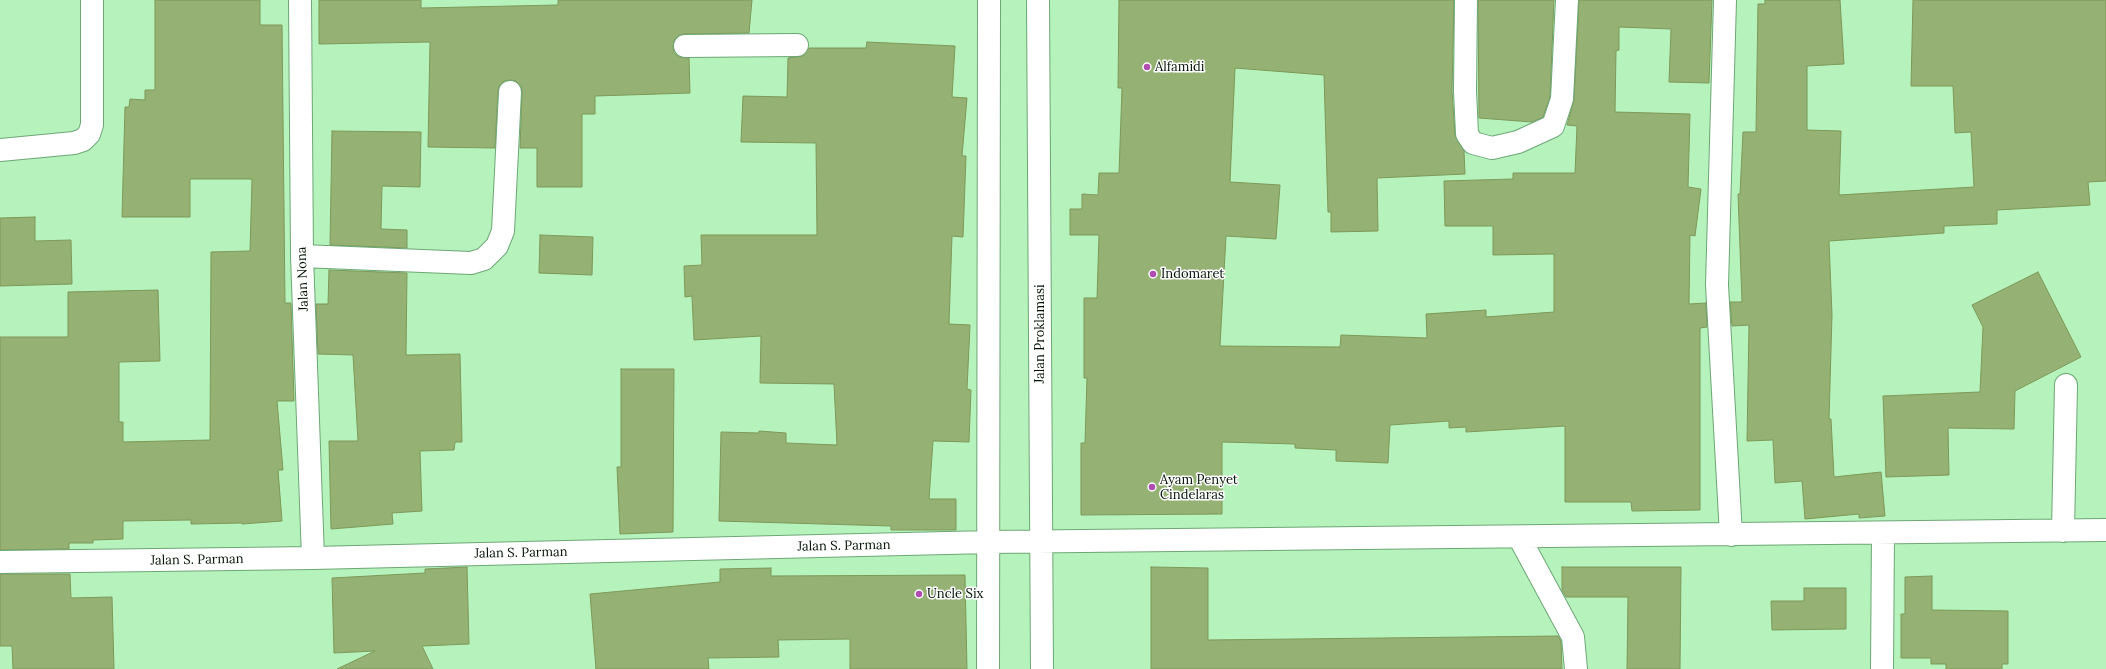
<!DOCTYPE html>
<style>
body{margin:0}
canvas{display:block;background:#b5f2bc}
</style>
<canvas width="2106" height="669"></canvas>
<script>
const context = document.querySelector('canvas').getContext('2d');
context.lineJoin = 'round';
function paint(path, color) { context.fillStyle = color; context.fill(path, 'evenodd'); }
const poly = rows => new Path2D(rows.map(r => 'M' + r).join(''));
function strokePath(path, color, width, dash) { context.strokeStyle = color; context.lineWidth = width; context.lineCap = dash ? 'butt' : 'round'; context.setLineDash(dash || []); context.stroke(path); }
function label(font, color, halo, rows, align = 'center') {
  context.font = font + ' Lora,serif'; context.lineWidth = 3; context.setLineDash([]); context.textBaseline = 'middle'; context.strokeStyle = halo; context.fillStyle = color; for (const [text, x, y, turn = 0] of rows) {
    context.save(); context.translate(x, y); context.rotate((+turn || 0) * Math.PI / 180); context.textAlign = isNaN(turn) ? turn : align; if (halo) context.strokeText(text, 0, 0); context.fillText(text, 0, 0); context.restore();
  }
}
const building = poly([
 [155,0,260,0,260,25,282,25,285,303,291,303,294,401,277,401,283,470,278,470,282,521,242,524,242,523,191,524,191,520,123,521,123,539,93,540,93,543,69,543,69,549,0,550,0,337,68,337,68,292,158,290,160,361,119,362,119,422,123,422,123,442,210,440,211,252,250,251,252,179,190,179,190,217,122,217,125,107,129,107,130,99,145,100,145,90,155,90,155,0],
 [319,0,421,0,421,8,558,5,558,0,752,0,749,33,685,34,679,35,674,40,673,46,674,53,679,57,689,58,690,93,595,96,595,114,582,114,582,187,537,187,537,148,520,148,522,92,521,86,516,81,511,80,504,81,499,86,498,91,495,148,428,147,430,42,319,44,319,0],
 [1119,0,1454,0,1452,91,1455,135,1464,151,1465,174,1377,178,1378,231,1331,232,1331,212,1328,212,1324,75,1235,68,1230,182,1280,185,1276,239,1226,236,1220,346,1340,347,1341,335,1427,338,1426,314,1486,310,1486,317,1554,312,1554,254,1493,255,1493,226,1445,226,1444,181,1513,179,1513,173,1575,173,1577,126,1567,125,1574,100,1579,0,1712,0,1709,83,1669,82,1671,29,1619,27,1619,50,1616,51,1615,112,1690,114,1688,187,1701,189,1695,236,1690,235,1689,304,1706,303,1707,327,1700,328,1700,510,1632,511,1631,502,1565,502,1565,426,1466,432,1466,427,1449,428,1449,421,1390,425,1388,463,1336,461,1336,450,1295,448,1295,444,1222,442,1222,514,1081,515,1081,443,1085,443,1087,378,1084,378,1084,298,1097,298,1099,235,1070,235,1070,209,1082,209,1082,194,1098,195,1099,173,1119,173,1122,88,1118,88,1119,0],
 [1478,0,1554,0,1550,97,1543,117,1532,122,1479,118,1478,0],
 [1765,0,1840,0,1844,64,1807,66,1807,130,1841,131,1839,195,1974,187,1971,132,1955,133,1953,86,1911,86,1913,0,2106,0,2106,181,2088,182,2090,205,1997,210,1997,224,1944,226,1944,233,1829,241,1832,315,1829,419,1831,419,1834,477,1881,472,1885,516,1859,518,1859,514,1805,519,1802,481,1775,483,1773,440,1747,441,1749,325,1732,326,1730,302,1742,302,1738,194,1740,194,1743,132,1756,132,1758,4,1765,4,1765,0],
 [867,42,955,46,952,97,967,98,962,156,966,156,963,237,952,236,949,324,970,325,967,389,971,390,969,442,933,441,929,499,956,499,956,530,891,530,891,526,719,521,721,432,759,433,759,431,786,433,786,443,837,445,834,384,760,383,761,336,694,340,692,296,685,297,684,266,702,265,701,235,817,235,816,143,741,142,743,96,787,97,788,58,803,56,809,48,866,48,867,42],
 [332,131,421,132,420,187,382,186,381,229,407,230,407,248,330,245,332,131],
 [35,217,35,241,71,240,72,284,0,286,0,218,35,217],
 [540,235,593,237,592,275,539,273,540,235],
 [329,270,407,273,406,355,460,354,462,442,455,442,454,450,420,451,422,511,392,513,393,524,331,529,329,441,358,441,353,355,318,354,316,304,328,304,329,270],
 [2038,272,2081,357,2015,391,2014,429,1948,428,1949,475,1886,477,1883,396,1980,392,1983,327,1972,305,2038,272],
 [621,369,674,369,673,532,620,534,617,467,621,467,621,369],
 [467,567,469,644,422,646,433,669,337,669,375,651,334,653,332,578,425,573,425,569,467,567],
 [1151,567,1208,568,1208,640,1558,636,1561,641,1562,669,1151,669,1151,567],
 [1562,567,1681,567,1680,669,1627,669,1628,597,1566,597,1562,590,1562,567],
 [771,568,771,576,965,575,967,669,850,669,850,639,778,640,779,657,708,658,709,669,596,669,590,594,720,582,720,569,771,568],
 [0,574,70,574,71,598,112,597,114,669,13,669,12,646,0,646,0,574],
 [1932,576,1932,610,2008,611,2008,664,2002,664,2002,669,1946,669,1946,664,1931,664,1931,658,1901,658,1901,614,1905,614,1905,577,1932,576],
 [1804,588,1846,588,1846,629,1772,630,1771,601,1804,601,1804,588]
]);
paint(building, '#95b173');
strokePath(building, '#7d9958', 1);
const minor = poly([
 [300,0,302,256,313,558],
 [1038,0,1042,669],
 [1466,0,1465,91,1467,134,1473,143,1492,148,1518,142,1553,126,1562,99,1567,0],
 [1725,0,1717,285,1731,535],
 [685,46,797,45],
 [0,150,74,143,83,140,89,134,92,125,92,0],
 [302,256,471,263,484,259,497,246,503,231,510,92],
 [2063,531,2066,385],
 [1519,537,1573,637,1576,669],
 [0,562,313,558,989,542,2106,530],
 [988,669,989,0],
 [1882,669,1883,533]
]);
strokePath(minor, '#6da775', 24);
strokePath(minor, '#fff', 22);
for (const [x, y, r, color] of [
 [1147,67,4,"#b14cb0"],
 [1153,274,4,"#b14cb0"],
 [1152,487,4,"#b14cb0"],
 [919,594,4,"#b14cb0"]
]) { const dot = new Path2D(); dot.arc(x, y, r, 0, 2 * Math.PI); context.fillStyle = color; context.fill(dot); strokePath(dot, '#fff', 1.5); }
label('13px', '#001203', '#fff', [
 ["Alfamidi",1155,67],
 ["Indomaret",1161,274],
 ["Ayam Penyet",1160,480],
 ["Cindelaras",1160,495],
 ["Uncle Six",927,594]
], 'left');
label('13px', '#001203', '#fff', [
 ["Jalan Nona",303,279,-92],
 ["Jalan Proklamasi",1040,334,-90],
 ["Jalan S. Parman",844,546,-1],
 ["Jalan S. Parman",521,553,-1],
 ["Jalan S. Parman",197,560,-1]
]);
</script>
